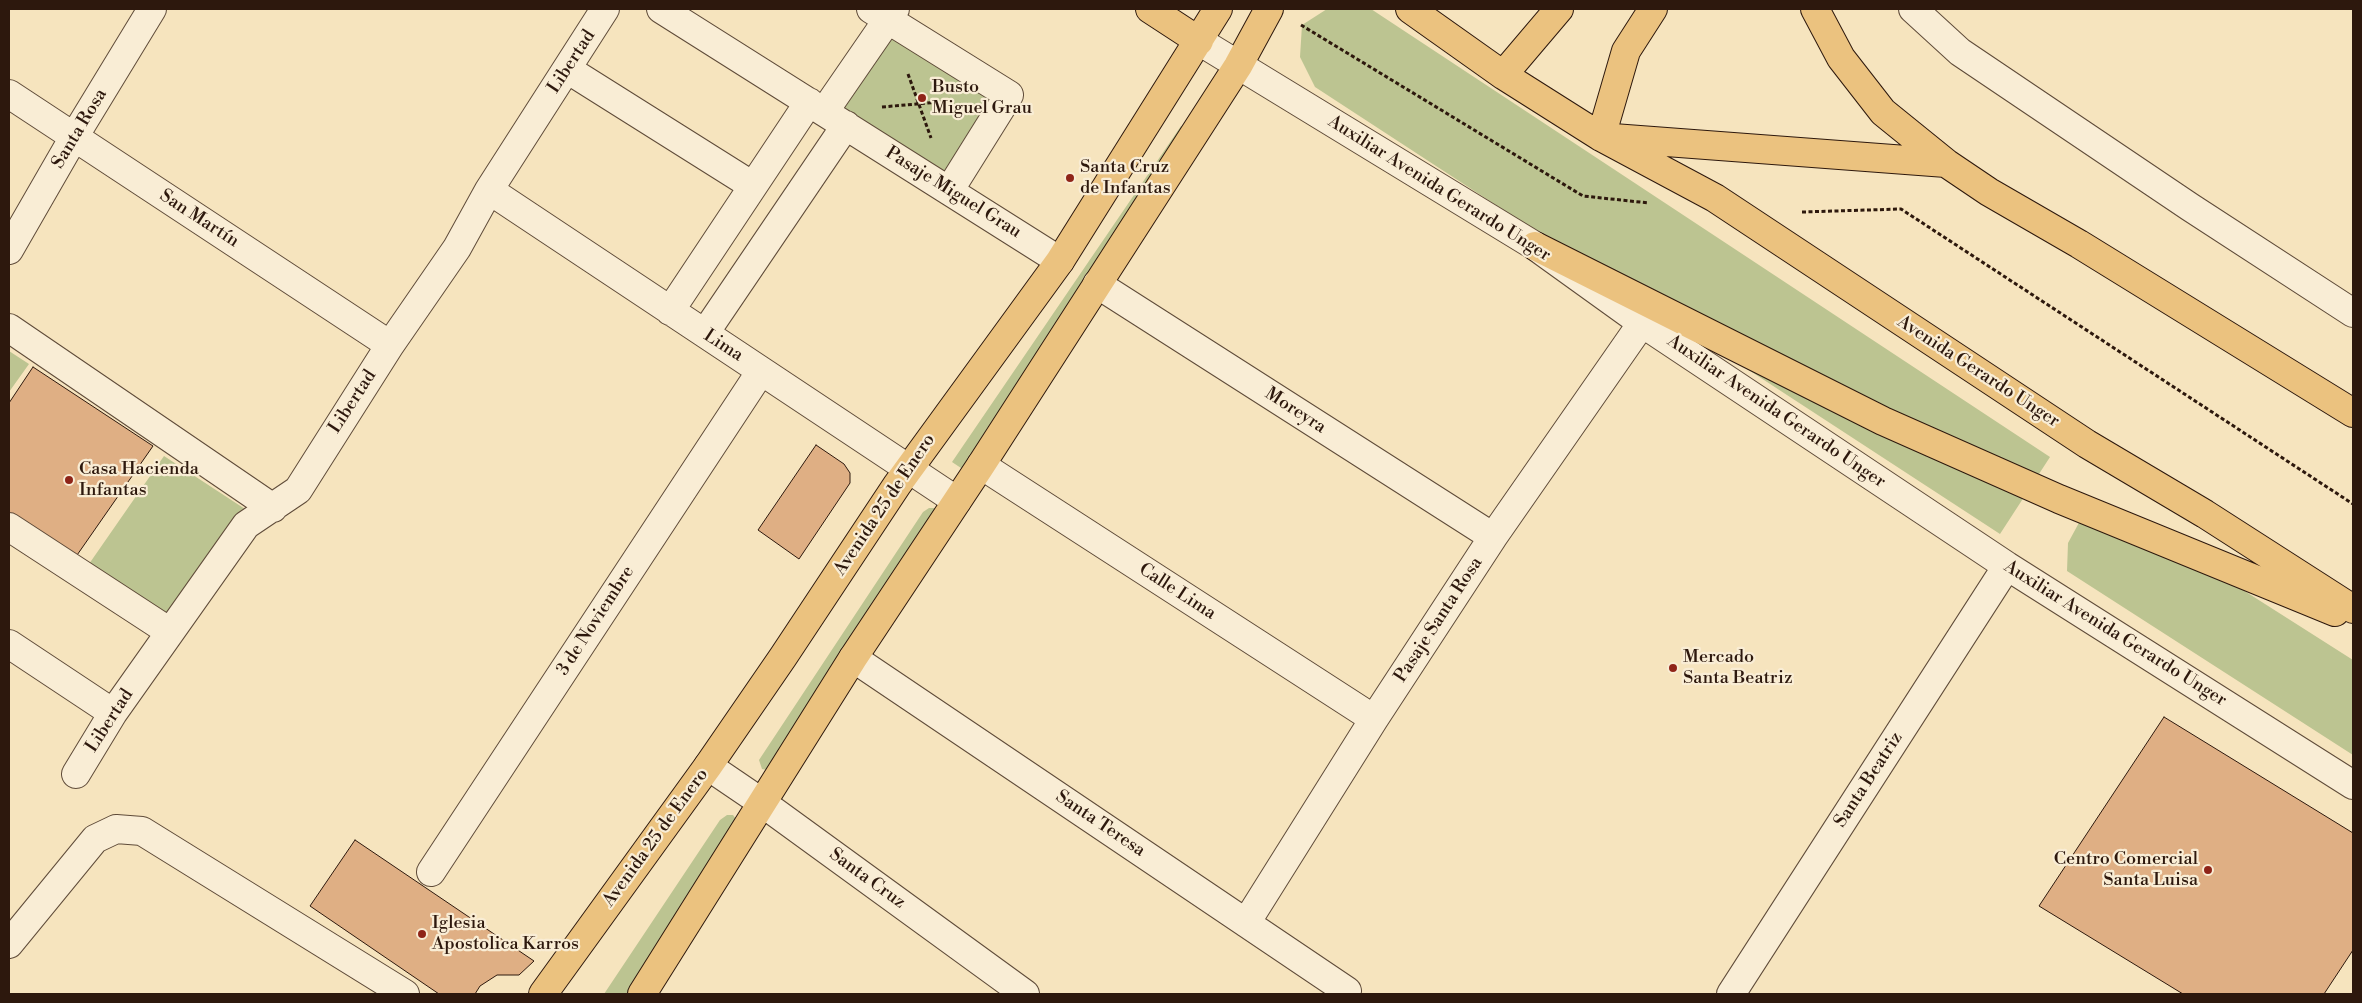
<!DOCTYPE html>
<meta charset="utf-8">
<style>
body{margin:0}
#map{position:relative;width:2362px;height:1003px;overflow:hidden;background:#f6e4be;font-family:"Libre Bodoni",serif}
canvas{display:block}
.frame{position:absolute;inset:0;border:10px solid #2d180d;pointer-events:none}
</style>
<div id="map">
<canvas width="2362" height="1003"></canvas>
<div class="frame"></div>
</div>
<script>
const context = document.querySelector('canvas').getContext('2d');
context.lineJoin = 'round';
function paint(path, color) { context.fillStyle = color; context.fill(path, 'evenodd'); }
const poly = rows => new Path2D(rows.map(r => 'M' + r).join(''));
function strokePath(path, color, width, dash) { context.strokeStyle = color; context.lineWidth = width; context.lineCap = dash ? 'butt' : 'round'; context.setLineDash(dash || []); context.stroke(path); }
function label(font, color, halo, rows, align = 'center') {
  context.font = font + ' "Libre Bodoni",serif'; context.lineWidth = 4.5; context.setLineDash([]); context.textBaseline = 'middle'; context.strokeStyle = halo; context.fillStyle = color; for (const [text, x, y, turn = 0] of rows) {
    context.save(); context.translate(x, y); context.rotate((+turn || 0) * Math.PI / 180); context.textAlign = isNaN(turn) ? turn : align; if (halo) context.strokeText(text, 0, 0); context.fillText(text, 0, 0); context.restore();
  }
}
paint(poly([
 [1327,9,1371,9,2050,457,2000,534,1315,87,1300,57,1302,25],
 [898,27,1009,95,955,182,842,112],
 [1181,126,1184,127,967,472,952,462],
 [9,351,29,364,9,392],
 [164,456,245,509,169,617,89,564],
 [2111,506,2353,660,2353,755,2067,571,2068,543,2081,519],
 [929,508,935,508,937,512,767,770,762,769,759,760,923,512],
 [727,815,733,815,738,822,629,994,604,994,720,820]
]), '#bcc491');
const building = poly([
 [33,367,153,446,75,558,9,514,9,403,33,367],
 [816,445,844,464,850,473,850,483,799,559,758,530,816,445],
 [2164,717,2353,833,2353,950,2324,994,2183,994,2039,906,2164,717],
 [355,840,534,961,519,975,497,975,480,986,475,994,439,994,310,906,355,840]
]);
paint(building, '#dfaf84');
strokePath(building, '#2d180d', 1);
const minor = poly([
 [661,9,1060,261],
 [871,9,1009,95,949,191],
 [1913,9,1960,52,2190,207,2353,313],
 [1199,41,1535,246,1642,323,2007,566,2353,785],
 [567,69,753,186],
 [9,94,390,345],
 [824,112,895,9],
 [489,190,957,501],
 [9,250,74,137,152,9],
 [1097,284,1493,537],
 [670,311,809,102],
 [9,328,273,508],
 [705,333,846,125],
 [981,465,1374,719],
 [9,527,170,632],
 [9,644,113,713],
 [853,658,1347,991],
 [708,766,761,802,1025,994],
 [76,774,113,713,246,525,298,490,390,345,457,248,489,190,605,9],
 [431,872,761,371],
 [1246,923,1374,719,1493,537,1642,323],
 [9,944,95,839,116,829,142,831,405,994],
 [1731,994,2007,566]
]);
const major = poly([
 [1150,9,1199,41],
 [1410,9,1503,75,1601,137,1715,198,2087,444,2205,514,2353,609],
 [1815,9,1841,58,1883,112,1946,163],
 [1503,75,1559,9],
 [1601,137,1626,51,1653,9],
 [1613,138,1946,163,1989,192,2079,244,2353,413],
 [1535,246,1883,421,2059,499,2335,612],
 [543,994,708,766,783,657,897,485,1060,261,1218,9],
 [642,994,853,658,981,465,1238,66,1269,9]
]);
strokePath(minor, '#5f4b39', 30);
strokePath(major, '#2d180d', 30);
strokePath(poly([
 [1301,25,1583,196,1649,203],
 [908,74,931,138],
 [882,107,951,101],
 [1802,212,1901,209,2353,504]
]), '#2d180d', 3, [4, 2.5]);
strokePath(minor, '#f9edd5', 28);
strokePath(major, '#ebc27f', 28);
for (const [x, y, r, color] of [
 [922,98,5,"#8f2418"],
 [1070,178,5,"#8f2418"],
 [69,480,5,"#8f2418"],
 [1673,668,5,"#8f2418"],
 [2208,870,5,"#8f2418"],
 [422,934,5,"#8f2418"]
]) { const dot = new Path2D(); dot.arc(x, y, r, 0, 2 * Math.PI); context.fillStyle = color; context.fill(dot); strokePath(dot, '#f9edd5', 2); }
label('18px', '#2d180d', '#f9edd5', [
 ["Libertad",572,62,-57],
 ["Santa Rosa",80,129,-59],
 ["Auxiliar Avenida Gerardo Unger",1439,189,32],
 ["Pasaje Miguel Grau",953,193,32],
 ["San Martín",199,219,33],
 ["Lima",723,346,33],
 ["Avenida Gerardo Unger",1978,372,33],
 ["Libertad",353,402,-57],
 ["Moreyra",1295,411,33],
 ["Auxiliar Avenida Gerardo Unger",1776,412,34],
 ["Avenida 25 de Enero",885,505,-56],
 ["Calle Lima",1177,592,33],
 ["Pasaje Santa Rosa",1439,620,-57],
 ["3 de Noviembre",596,621,-57],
 ["Auxiliar Avenida Gerardo Unger",2115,634,32],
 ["Libertad",110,721,-57],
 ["Santa Beatriz",1869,780,-57],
 ["Santa Teresa",1100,824,34],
 ["Avenida 25 de Enero",656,838,-54],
 ["Santa Cruz",867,879,36]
]);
label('18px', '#2d180d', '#f9edd5', [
 ["Busto",932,88],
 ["Miguel Grau",932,109],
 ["Santa Cruz",1080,168],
 ["de Infantas",1080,189],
 ["Casa Hacienda",79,470],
 ["Infantas",79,491],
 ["Mercado",1683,658],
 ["Santa Beatriz",1683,679],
 ["Centro Comercial",2198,860,"right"],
 ["Santa Luisa",2198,881,"right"],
 ["Iglesia",432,924],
 ["Apostolica Karros",432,945]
], 'left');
</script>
